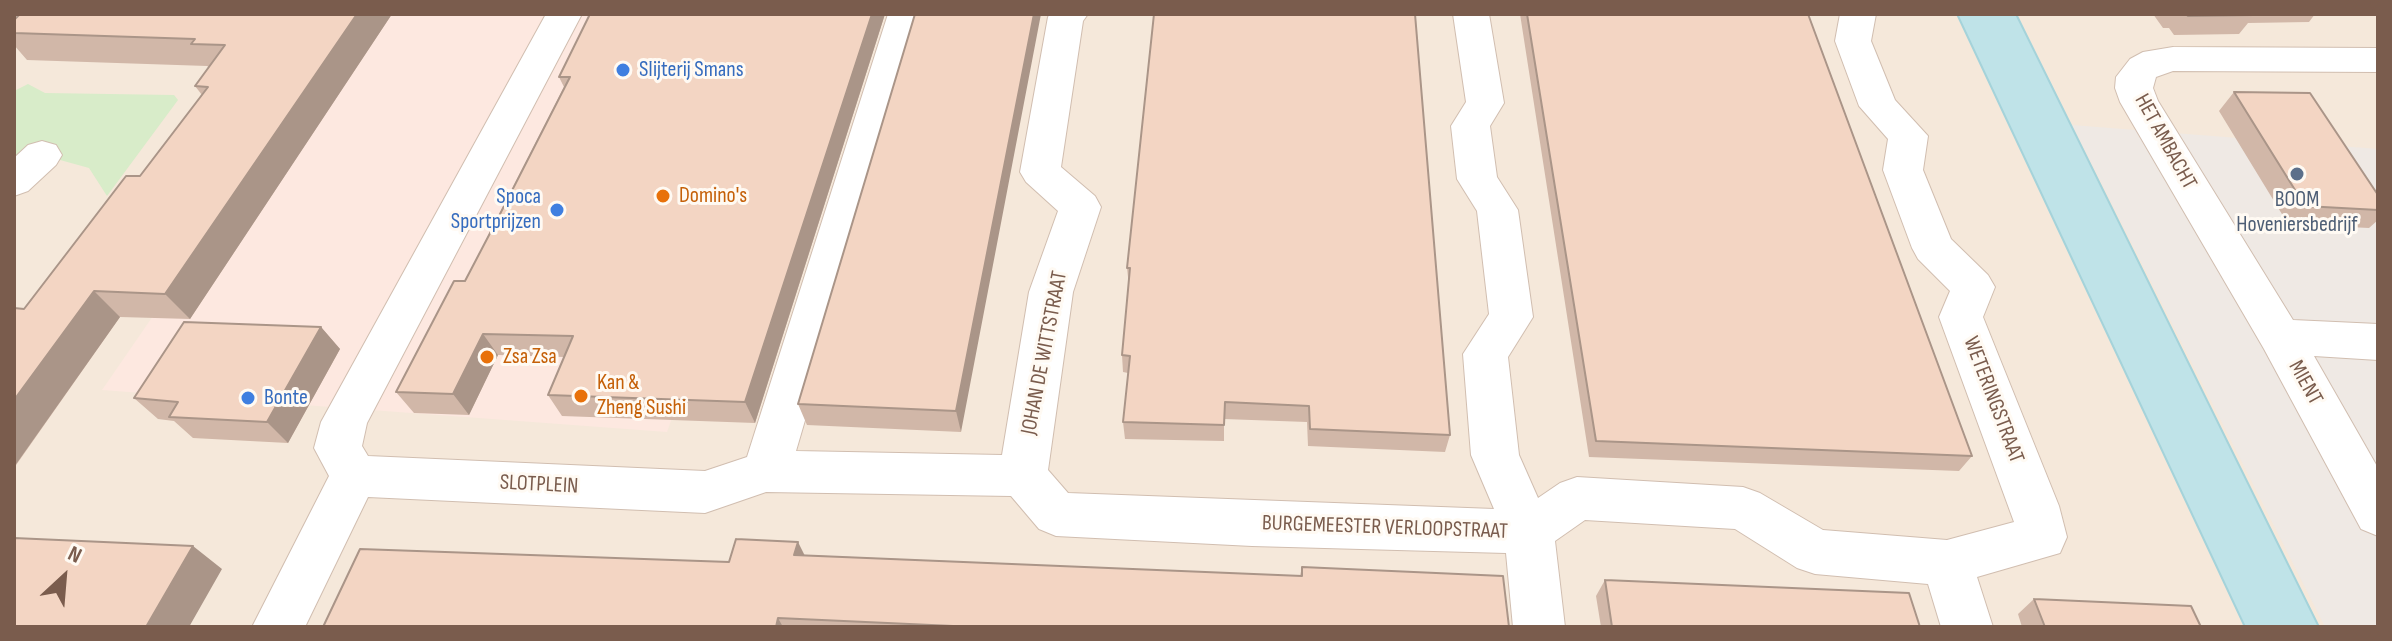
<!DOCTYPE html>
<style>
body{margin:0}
#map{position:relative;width:2392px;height:641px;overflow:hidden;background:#fdf6ec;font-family:"Sofia Sans Condensed",sans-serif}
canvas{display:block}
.frame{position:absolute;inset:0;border:16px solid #7a5c4d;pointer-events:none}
.north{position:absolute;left:24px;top:537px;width:80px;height:80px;-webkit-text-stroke:6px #fffaf3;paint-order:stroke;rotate:26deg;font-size:22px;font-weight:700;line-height:32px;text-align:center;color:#7a5c4d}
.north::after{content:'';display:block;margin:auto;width:28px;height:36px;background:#7a5c4d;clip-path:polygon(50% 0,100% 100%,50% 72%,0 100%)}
</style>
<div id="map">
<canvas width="2392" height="641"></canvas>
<div class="frame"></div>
<div class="north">N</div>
</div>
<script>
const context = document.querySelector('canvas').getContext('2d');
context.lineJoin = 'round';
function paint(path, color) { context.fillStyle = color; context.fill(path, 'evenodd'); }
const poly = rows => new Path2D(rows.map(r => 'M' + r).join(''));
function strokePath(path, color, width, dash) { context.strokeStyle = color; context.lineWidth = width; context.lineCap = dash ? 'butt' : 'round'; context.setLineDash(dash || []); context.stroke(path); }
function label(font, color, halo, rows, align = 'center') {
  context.font = font + ' "Sofia Sans Condensed",sans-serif'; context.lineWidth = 6; context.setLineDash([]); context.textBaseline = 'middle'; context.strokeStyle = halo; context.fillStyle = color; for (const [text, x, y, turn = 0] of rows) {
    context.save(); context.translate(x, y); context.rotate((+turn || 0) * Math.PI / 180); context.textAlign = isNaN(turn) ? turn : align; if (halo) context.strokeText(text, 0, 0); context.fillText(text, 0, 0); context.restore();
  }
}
paint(poly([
 [14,14,2378,14,2378,627,14,627]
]), '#f5e8da');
paint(poly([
 [135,14,816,14,667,432,102,390,339,46]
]), '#fde8e0');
paint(poly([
 [2072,125,2378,149,2378,627,2325,627]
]), '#efe9e4');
paint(poly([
 [28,84,45,93,174,95,178,100,107,196,89,168,42,155,14,166,14,91]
]), '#d8ecc9');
const water = poly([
 [1957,14,2016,14,2319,627,2245,627,1957,14]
]);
paint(water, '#bfe3e8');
strokePath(water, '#a5d3da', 2);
const minor = poly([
 [546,14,582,14,367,423,362,446,368,456,705,471,747,457,888,14,924,14,796,451,1002,455,1029,292,1058,211,1026,182,1020,172,1048,17,1050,14,1088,14,1083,21,1061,167,1095,196,1101,207,1073,292,1048,470,1068,493,1494,509,1471,455,1463,354,1489,314,1477,211,1457,179,1451,126,1466,102,1453,14,1489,14,1504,103,1490,126,1497,177,1518,210,1533,317,1508,357,1519,455,1538,498,1560,483,1577,477,1743,487,1760,493,1823,530,1947,540,2014,522,1939,317,1950,291,1918,259,1912,248,1883,170,1888,139,1859,106,1835,41,1840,14,1876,14,1871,41,1895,100,1928,136,1923,170,1951,239,1988,275,1995,287,1983,317,2059,506,2067,537,2060,553,1977,577,1993,627,1941,627,1928,584,1815,574,1797,568,1735,529,1585,520,1555,541,1565,627,1513,627,1506,553,1252,546,1056,536,1039,529,1011,496,766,492,705,513,368,497,305,627,252,627,329,476,314,448,321,422,546,14],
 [2173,47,2378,48,2378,72,2173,71,2156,77,2153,88,2158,101,2293,320,2378,324,2378,360,2314,356,2378,468,2378,536,2361,529,2264,349,2120,102,2115,88,2116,77,2130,59,2143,52,2173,47],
 [42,141,56,145,62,155,56,165,28,191,14,196,14,158,28,145,42,141]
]);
strokePath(minor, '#d1beb0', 2);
paint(minor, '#fff');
paint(poly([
 [392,14,190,319,120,317,14,468,14,308,24,309,140,176,202,95,195,86,209,67,207,66,27,60,14,45,14,20],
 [590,14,885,14,755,423,562,416,548,395,564,357,498,355,469,415,414,413,396,392,465,281,564,87,559,77],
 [915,14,961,432,807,425,798,404],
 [1154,14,1450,435,1445,452,1308,446,1307,422,1224,419,1224,441,1125,439,1123,422,1128,373,1123,372,1122,355,1129,286,1127,268],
 [1520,14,1808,14,1972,456,1959,471,1589,457],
 [2153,14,2315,14,2309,22,2248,23,2239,34,2174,35,2169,28,2163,28],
 [2234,92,2378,195,2378,220,2369,228,2288,224,2219,111],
 [321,327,340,349,288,443,193,438,174,421,158,419,134,398],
 [805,555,1300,576,1302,567,1509,627,323,627,729,562],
 [1605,580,1920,627,1601,627,1596,596],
 [2034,599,2201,627,2022,627,2018,614]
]), '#d1b7a8');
paint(poly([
 [357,14,392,14,190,319,165,294],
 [872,14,885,14,755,423,745,402],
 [1034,14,1041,14,961,432,956,411],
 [94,291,120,317,14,467,14,400],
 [321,327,340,349,288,443,267,422],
 [483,334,498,355,469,415,453,394],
 [798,542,806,558,794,555],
 [193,546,222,569,189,627,146,627],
 [778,618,783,627,776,627]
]), '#aa9588');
const building = poly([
 [20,14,357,14,165,294,94,291,14,400,14,308,24,309,126,176,140,176,208,87,195,86,225,45,191,44,195,39,14,33,14,20,20,14],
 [590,14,872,14,745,402,548,395,573,336,483,334,453,394,396,392,454,281,465,281,499,216,570,77,559,77,590,14],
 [915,14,1034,14,956,411,798,404,915,14],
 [1154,14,1415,14,1450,435,1310,429,1309,406,1225,402,1224,425,1123,422,1130,356,1122,355,1130,268,1127,268,1154,14],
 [1527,14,1808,14,1972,456,1596,441,1527,14],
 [2186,14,2253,14,2254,15,2188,16,2186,14],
 [2234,92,2310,93,2378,195,2378,210,2305,206,2234,92],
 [184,322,321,327,267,422,169,417,178,402,134,398,184,322],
 [14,538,193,546,146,627,14,627,14,538],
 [736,539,798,542,794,555,1302,576,1302,567,1503,576,1509,627,975,627,778,618,776,627,323,627,360,549,729,562,736,539],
 [1605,580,1909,593,1920,627,1612,627,1605,580],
 [2034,599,2191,606,2201,627,2045,627,2034,599]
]);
paint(building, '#f3d5c3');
strokePath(building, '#aa9588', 2);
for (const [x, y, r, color] of [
 [623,70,8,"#3f7fe0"],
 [2297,174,8,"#5c6f8a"],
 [663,196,8,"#e8710a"],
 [557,210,8,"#3f7fe0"],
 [487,357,8,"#e8710a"],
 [581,396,8,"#e8710a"],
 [248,398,8,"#3f7fe0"]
]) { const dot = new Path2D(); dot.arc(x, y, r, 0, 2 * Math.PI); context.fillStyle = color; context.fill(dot); strokePath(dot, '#fffaf3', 3); }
label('22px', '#366cbe', '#fffaf3', [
 ["Slijterij Smans",639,70],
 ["Spoca",541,197,"right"],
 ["Sportprijzen",541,222,"right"],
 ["Bonte",264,398]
], 'left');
label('22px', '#7a5c4d', '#fffaf3', [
 ["HET AMBACHT",2165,142,61],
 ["JOHAN DE WITTSTRAAT",1045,353,-79],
 ["MIENT",2305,383,61],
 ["WETERINGSTRAAT",1993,400,69],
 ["SLOTPLEIN",539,485,3],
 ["BURGEMEESTER VERLOOPSTRAAT",1385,528,2]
]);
label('22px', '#c56008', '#fffaf3', [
 ["Domino's",679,196],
 ["Zsa Zsa",503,357],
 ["Kan &",597,383],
 ["Zheng Sushi",597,408]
], 'left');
label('22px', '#4e5e75', '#fffaf3', [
 ["BOOM",2297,200],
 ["Hoveniersbedrijf",2297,225]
]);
</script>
